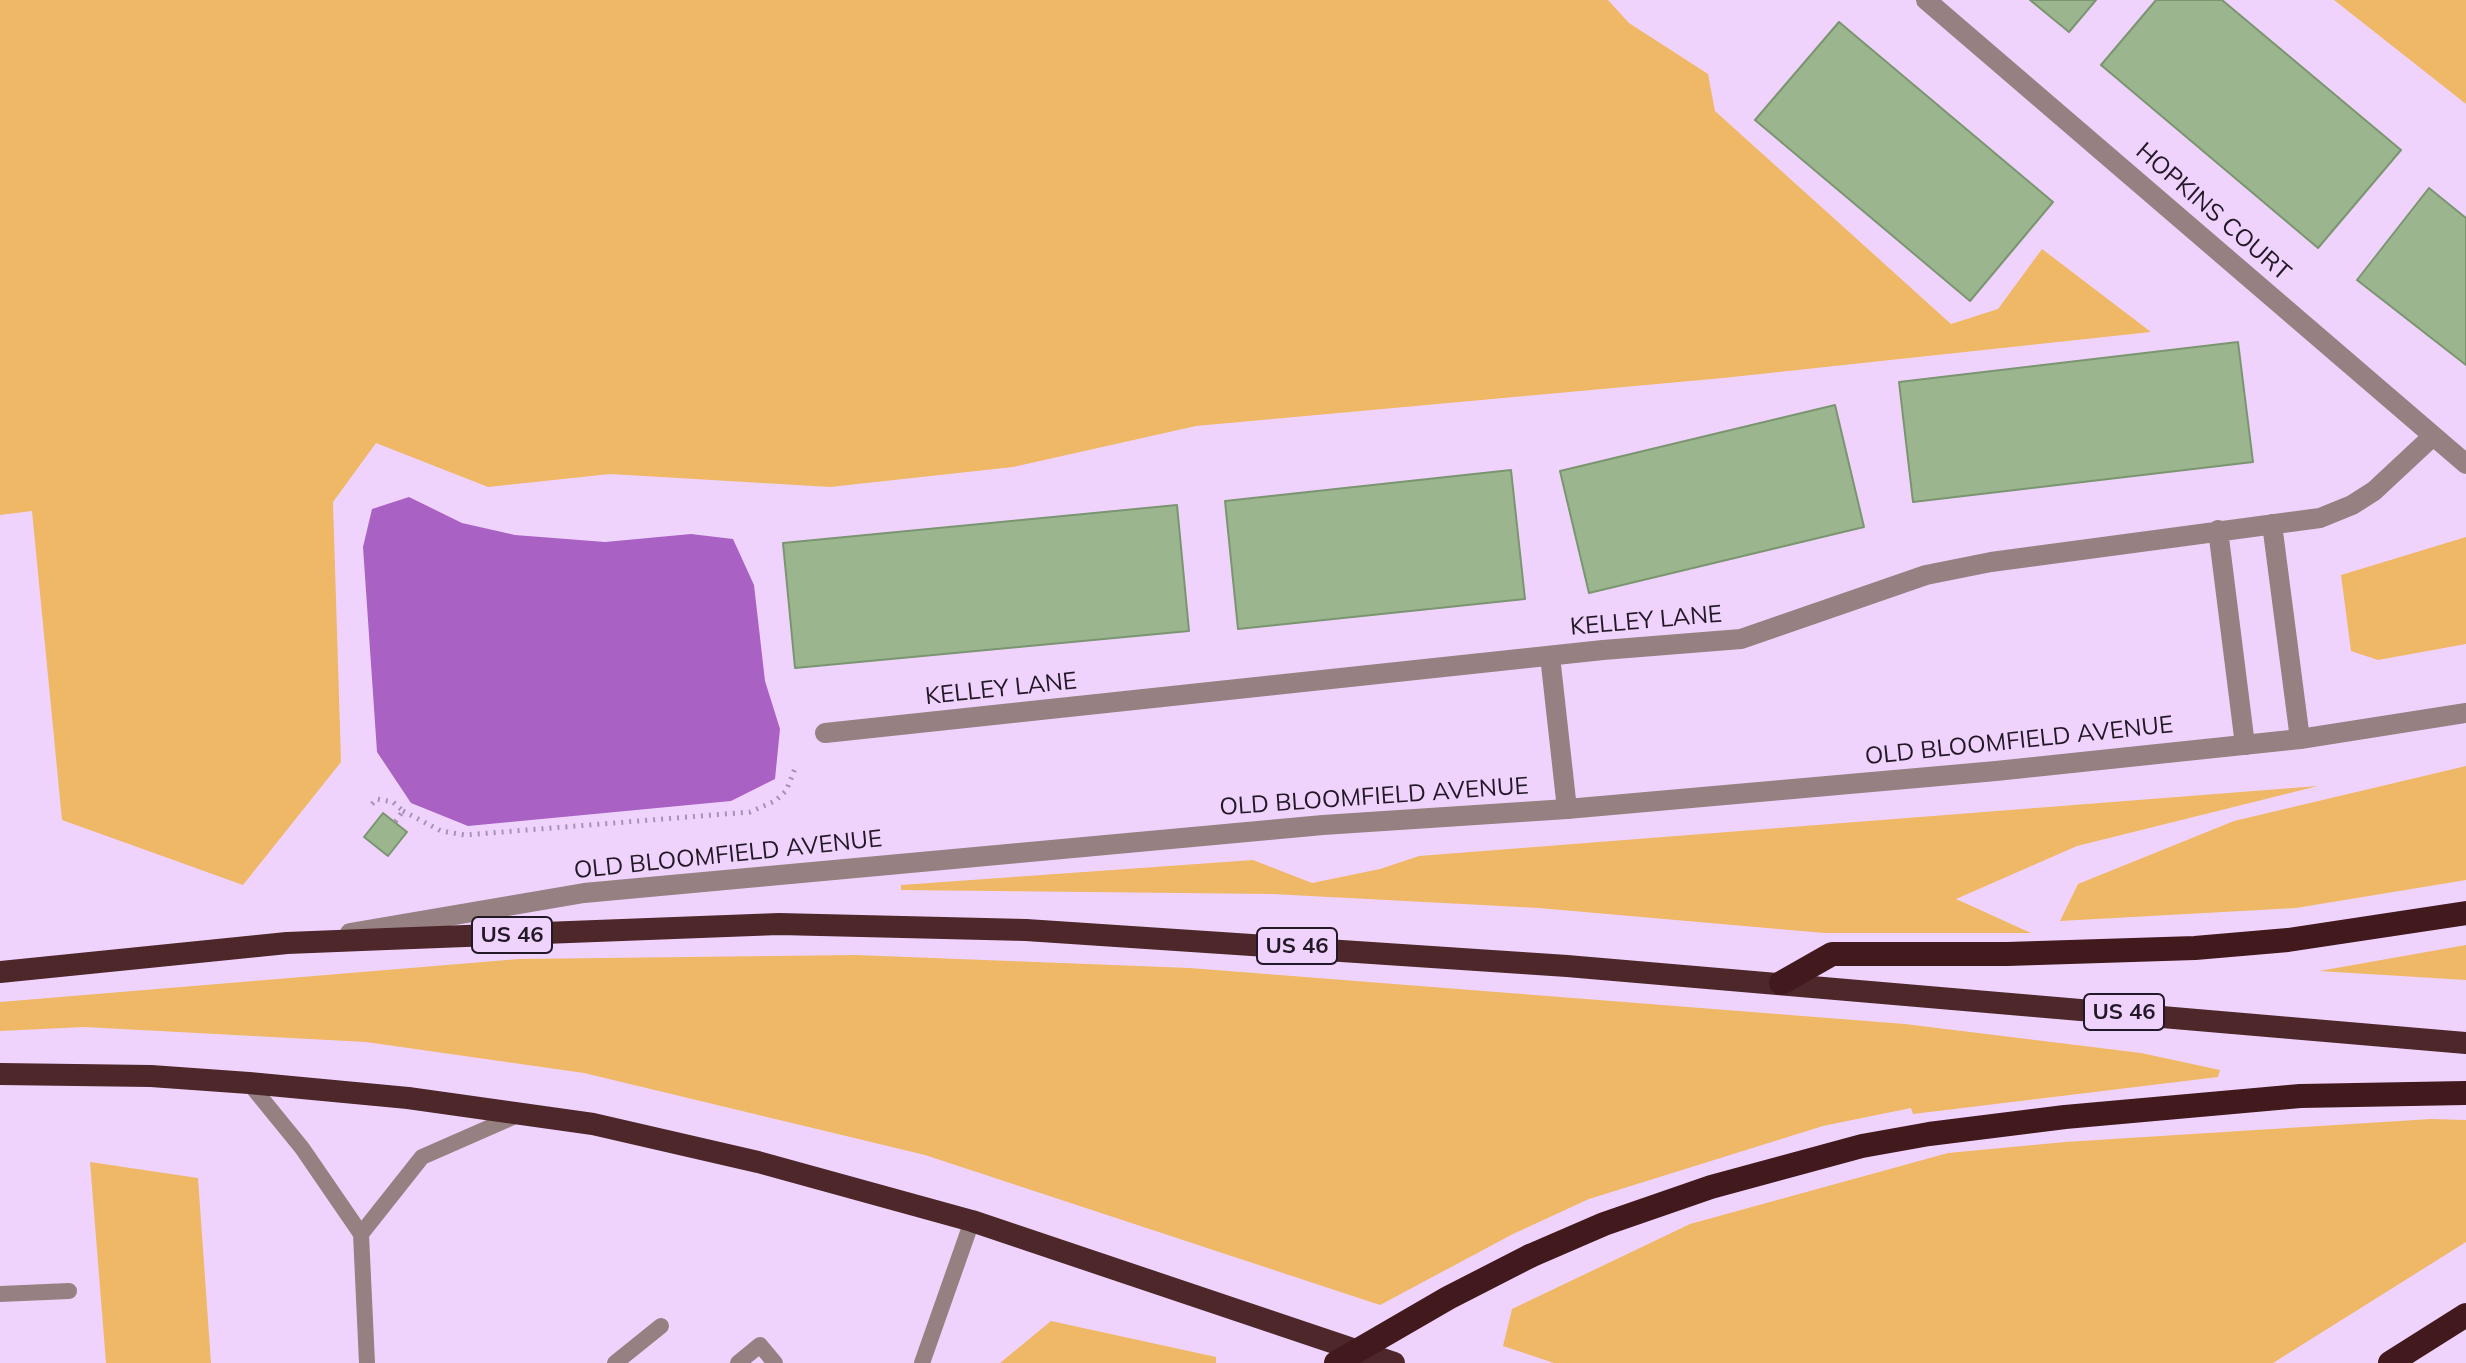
<!DOCTYPE html>
<style>
body{margin:0}
canvas{display:block;background:#f0d3fc}
</style>
<canvas width="2466" height="1363"></canvas>
<script>
const context = document.querySelector('canvas').getContext('2d');
context.lineJoin = 'round';
function paint(path, color) { context.fillStyle = color; context.fill(path, 'evenodd'); }
const poly = rows => new Path2D(rows.map(r => 'M' + r).join(''));
function strokePath(path, color, width, dash) { context.strokeStyle = color; context.lineWidth = width; context.lineCap = dash ? 'butt' : 'round'; context.setLineDash(dash || []); context.stroke(path); }
function label(font, color, halo, rows, align = 'center') {
  context.font = font + ' Mulish,sans-serif'; context.lineWidth = 8; context.setLineDash([]); context.textBaseline = 'middle'; context.strokeStyle = halo; context.fillStyle = color; for (const [text, x, y, turn = 0] of rows) {
    context.save(); context.translate(x, y); context.rotate((+turn || 0) * Math.PI / 180); context.textAlign = isNaN(turn) ? turn : align; if (halo) context.strokeText(text, 0, 0); context.fillText(text, 0, 0); context.restore();
  }
}
paint(poly([
 [0,0,1608,0,1629,23,1708,74,1715,111,1951,324,1998,309,2042,249,2151,332,1723,378,1196,426,1013,467,830,487,610,474,488,487,376,443,333,502,341,762,243,885,62,820,32,511,0,515],
 [2334,0,2466,0,2466,104],
 [2466,537,2466,644,2378,660,2351,651,2341,575],
 [2466,766,2466,880,2296,908,2060,921,2078,884,2234,821],
 [2318,786,2077,846,1956,899,2031,933,1824,933,1539,908,1272,894,901,890,901,885,1253,860,1312,883,1380,869,1419,856],
 [2466,945,2466,980,2319,971],
 [856,955,1190,968,1905,1024,2141,1053,2220,1070,2218,1077,1913,1114,1911,1108,1823,1126,1589,1199,1513,1234,1380,1305,925,1155,584,1073,366,1042,84,1027,0,1031,0,1002,519,959],
 [2431,1119,2466,1120,2466,1242,2273,1363,1554,1363,1503,1346,1512,1309,1690,1224,1948,1153,2065,1142],
 [90,1162,198,1178,211,1363,106,1363],
 [1051,1321,1216,1357,1216,1363,1000,1363]
]), '#eeb867');
paint(poly([
 [409,497,462,523,515,535,605,542,691,534,733,539,754,585,765,681,780,729,775,779,731,801,468,826,411,803,377,752,363,547,372,509]
]), '#a962c3');
const building = poly([
 [2030,0,2096,0,2069,32,2030,0],
 [2156,0,2222,0,2401,150,2318,248,2101,65,2156,0],
 [1839,22,2053,202,1970,301,1755,120,1839,22],
 [2429,188,2466,218,2466,365,2357,280,2429,188],
 [2238,342,2253,462,1913,502,1899,382,2238,342],
 [1835,405,1864,527,1589,593,1560,471,1835,405],
 [1511,470,1525,599,1238,629,1225,501,1511,470],
 [1177,505,1189,631,795,668,783,543,1177,505],
 [383,813,407,832,388,856,364,837,383,813]
]);
paint(building, '#9bb68f');
strokePath(building, '#7b9570', 2);
strokePath(poly([
 [372,804,377,799,393,802,403,811,395,822],
 [403,811,441,831,465,835,750,812,775,801,786,791,796,766]
]), '#a892b2', 5, [2, 6]);
strokePath(poly([
 [249,1083,302,1148,361,1234,367,1363],
 [361,1234,422,1157,520,1114],
 [0,1294,69,1291],
 [615,1363,661,1326],
 [738,1363,760,1345,775,1363],
 [922,1363,972,1221]
]), '#978081', 16);
strokePath(poly([
 [1926,0,2466,464],
 [2272,524,2300,739],
 [2218,530,2245,745],
 [1550,656,1567,809],
 [825,733,1603,650,1741,639,1926,575,1991,562,2320,518,2352,505,2374,491,2433,436]
]), '#978081', 20);
strokePath(poly([
 [350,933,584,893,1323,825,1567,809,1996,771,2300,739,2466,713]
]), '#978081', 20);
strokePath(poly([
 [0,972,287,943,387,939,779,924,1026,930,1567,966,2466,1043],
 [0,1074,151,1076,249,1083,408,1098,593,1124,758,1162,972,1221,1394,1363]
]), '#4e272a', 22);
strokePath(poly([
 [1781,983,1832,954,2007,954,2195,948,2288,940,2466,913],
 [1530,1256,1604,1224,1711,1187,1862,1146,1929,1134,2065,1117,2300,1096,2466,1093],
 [2390,1363,2466,1315]
]), '#421a1d', 24);
strokePath(poly([
 [1336,1363,1448,1298,1530,1256]
]), '#421a1d', 24);
for (const [x, y, w] of [
 [512,935,80],
 [1297,946,80],
 [2124,1012,80]
]) { const box = new Path2D(); box.roundRect(x - w / 2, y - 18, w, 36, 6); context.fillStyle = '#f0d3fc'; context.fill(box); strokePath(box, '#221826', 2); }
label('bold 22px', '#221826', null, [
 ["US 46",512,935],
 ["US 46",1297,946],
 ["US 46",2124,1012]
]);
label('24px', '#221826', '#f0d3fc', [
 ["HOPKINS COURT",2213,212,41],
 ["KELLEY LANE",1646,621,-5],
 ["KELLEY LANE",1001,689,-6],
 ["OLD BLOOMFIELD AVENUE",2019,741,-6],
 ["OLD BLOOMFIELD AVENUE",1374,797,-4],
 ["OLD BLOOMFIELD AVENUE",728,855,-6]
]);
</script>
